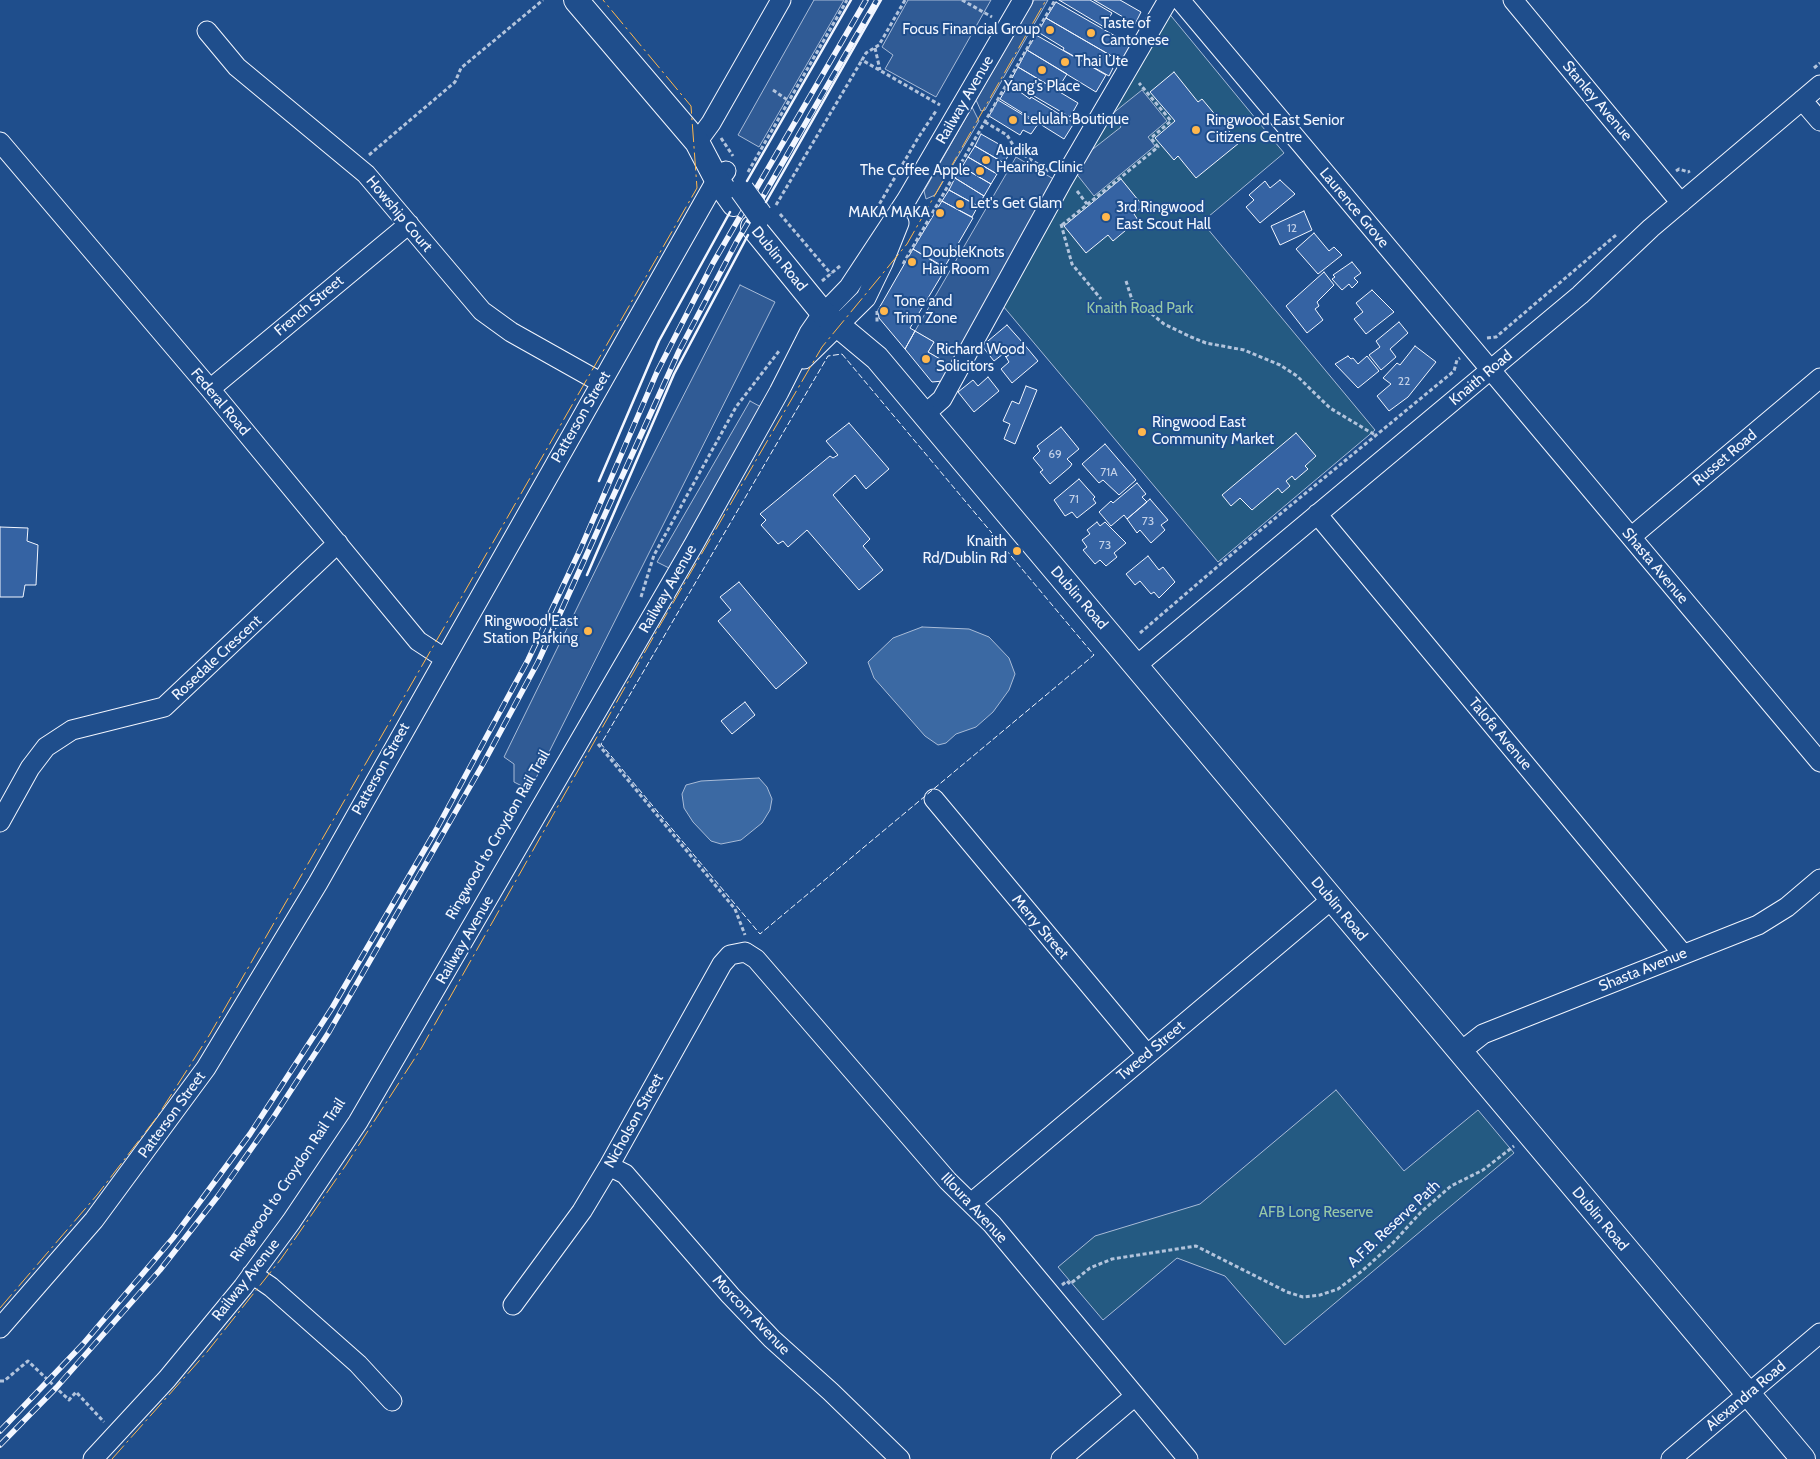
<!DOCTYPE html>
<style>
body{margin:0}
canvas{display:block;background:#1f4e8c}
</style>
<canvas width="1820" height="1459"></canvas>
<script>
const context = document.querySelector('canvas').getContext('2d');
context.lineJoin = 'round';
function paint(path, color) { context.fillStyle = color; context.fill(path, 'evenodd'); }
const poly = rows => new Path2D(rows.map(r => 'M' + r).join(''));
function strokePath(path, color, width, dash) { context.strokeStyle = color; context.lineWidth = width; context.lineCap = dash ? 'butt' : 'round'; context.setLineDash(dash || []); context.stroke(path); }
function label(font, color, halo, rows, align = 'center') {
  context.font = font + ' Cabin,sans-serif'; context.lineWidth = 4; context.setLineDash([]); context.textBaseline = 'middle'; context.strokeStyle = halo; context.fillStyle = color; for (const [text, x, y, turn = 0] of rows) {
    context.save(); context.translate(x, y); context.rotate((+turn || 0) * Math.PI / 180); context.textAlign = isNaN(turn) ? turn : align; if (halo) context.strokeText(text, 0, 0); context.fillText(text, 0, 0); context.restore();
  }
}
const green = poly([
 [1167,11,1284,153,1202,222,1375,430,1218,562,1003,306,1167,11],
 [1336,1090,1404,1171,1478,1110,1514,1153,1285,1345,1225,1276,1177,1258,1103,1320,1058,1267,1095,1236,1200,1204,1336,1090]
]);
paint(green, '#245a82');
strokePath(green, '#a8bbd7', 1);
const parking = poly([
 [814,0,844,0,759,147,738,135,814,0],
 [908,0,991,0,936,97,885,69,893,55,882,47,908,0],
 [1034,0,1048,0,985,110,981,111,976,100,1034,0],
 [1142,90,1167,121,1148,137,1155,146,1094,196,1075,172,1084,156,1121,127,1112,114,1142,90],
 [972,107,979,121,935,195,926,199,924,191,972,107],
 [1016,157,1057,181,952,366,928,352,934,342,915,331,1016,157],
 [740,285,775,302,530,790,514,782,514,764,504,757,628,504,740,285],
 [750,401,761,407,669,568,657,562,750,401]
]);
paint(parking, '#305b95');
strokePath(parking, '#a8bbd7', 1);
const water = poly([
 [922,627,969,629,989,637,1009,658,1015,674,1009,690,993,712,976,727,956,734,946,743,938,745,925,736,874,678,868,662,893,638,922,627],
 [759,778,767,787,772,799,770,810,762,823,741,840,721,844,711,841,693,822,684,808,682,794,686,785,701,781,759,778]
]);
paint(water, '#3b69a3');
strokePath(water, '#a8bbd7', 1);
const building = poly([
 [1059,0,1090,0,1112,13,1104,27,1059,0],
 [1094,0,1120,0,1141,12,1135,24,1094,0],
 [1056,2,1136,48,1127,65,1046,18,1056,2],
 [1046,18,1110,55,1105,64,1113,68,1109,76,1063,50,1064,48,1038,32,1046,18],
 [1036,35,1106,75,1096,92,1027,50,1036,35],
 [1027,50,1067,74,1057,90,1018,67,1027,50],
 [1018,67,1078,103,1070,117,1010,82,1018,67],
 [1174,72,1198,102,1202,99,1239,143,1196,178,1178,156,1174,160,1155,138,1175,121,1150,92,1174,72],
 [1009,84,1030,99,1031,97,1074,123,1064,139,1000,99,1009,84],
 [998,100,1038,124,1031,134,1023,130,1020,135,989,116,998,100],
 [981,134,1011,151,1004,163,975,146,981,134],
 [975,146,1004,163,997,174,968,157,975,146],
 [968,157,997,174,991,184,962,167,968,157],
 [962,167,991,184,984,196,955,178,962,167],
 [955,178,984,196,978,206,949,190,955,178],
 [1121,179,1143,206,1134,214,1138,220,1113,241,1108,235,1086,253,1064,226,1121,179],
 [1280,180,1295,194,1260,223,1246,207,1254,200,1249,195,1265,181,1270,188,1280,180],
 [949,190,978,206,972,217,942,201,949,190],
 [942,201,973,218,944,268,913,249,942,201],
 [1304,211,1312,230,1280,245,1271,226,1304,211],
 [1314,233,1329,251,1334,247,1342,255,1318,274,1296,249,1314,233],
 [913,249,946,268,910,328,915,331,905,349,879,318,878,310,913,249],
 [1352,262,1361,273,1354,278,1358,282,1352,288,1349,284,1342,290,1332,279,1335,277,1333,275,1352,262],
 [1324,272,1334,285,1317,302,1319,306,1315,309,1323,320,1307,333,1286,306,1324,272],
 [1372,290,1394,312,1366,334,1354,319,1363,312,1356,303,1372,290],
 [1399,322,1408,333,1390,349,1396,357,1381,370,1369,355,1380,347,1376,341,1399,322],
 [1007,325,1023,343,1006,357,1003,354,994,361,982,346,1007,325],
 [915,331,934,342,928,352,952,366,943,381,932,382,905,349,915,331],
 [1023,343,1038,361,1012,383,1001,369,1009,362,1006,357,1023,343],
 [1415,346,1436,362,1408,397,1389,411,1377,396,1391,384,1383,378,1397,363,1400,365,1415,346],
 [1348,356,1351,359,1353,358,1358,364,1367,356,1379,371,1358,388,1335,364,1348,356],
 [988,377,999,391,974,412,958,392,973,380,978,386,988,377],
 [1026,386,1037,390,1015,444,1004,439,1010,424,1003,421,1012,401,1019,404,1026,386],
 [849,423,889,469,866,489,855,475,833,495,870,539,863,546,883,570,859,590,807,530,788,547,783,541,778,544,761,525,766,520,760,514,830,456,833,458,838,455,826,441,849,423],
 [1061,427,1079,449,1067,459,1072,464,1070,467,1050,484,1040,472,1043,470,1033,458,1040,451,1037,446,1061,427],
 [1296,433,1316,456,1305,466,1308,469,1295,480,1292,476,1286,481,1290,486,1282,493,1278,488,1252,510,1240,498,1231,506,1222,495,1296,433],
 [1105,444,1136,480,1119,495,1103,480,1099,483,1082,464,1105,444],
 [1079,479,1095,497,1093,499,1096,503,1077,518,1072,512,1065,516,1054,500,1079,479],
 [1137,483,1146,494,1142,497,1147,502,1127,519,1124,515,1111,526,1099,512,1111,501,1113,503,1137,483],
 [1150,499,1168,520,1161,525,1165,530,1151,543,1140,530,1137,533,1127,519,1150,499],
 [1097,522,1100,526,1105,522,1126,543,1114,553,1117,557,1106,566,1100,560,1095,564,1083,550,1087,547,1082,540,1090,534,1087,530,1097,522],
 [0,527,28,528,27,541,38,545,36,585,25,585,23,597,0,597,0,527],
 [1148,556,1159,570,1163,567,1175,582,1159,598,1154,592,1151,594,1140,581,1135,585,1126,574,1148,556],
 [739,582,807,663,776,689,718,621,731,610,720,597,739,582],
 [745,702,755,715,732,734,721,721,745,702]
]);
paint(building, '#3563a3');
strokePath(building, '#f2f6ff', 1);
const minor = poly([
 [1180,0,1820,762],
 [1513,0,1681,203],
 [207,31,237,67,366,174,482,311,511,332,600,382],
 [1802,100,1820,121],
 [0,142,210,389,418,641,444,658],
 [697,142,711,123,781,0],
 [804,359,866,298,883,263,899,223],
 [210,389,409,224],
 [924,415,942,399,1063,180,1168,0],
 [1317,514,1683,954],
 [1631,537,1820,378],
 [1137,665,1580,295,1651,228,1820,85],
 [934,799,1147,1054],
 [0,822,30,768,46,747,72,730,164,707,338,543],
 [1460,1052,1483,1034,1758,925,1787,907,1820,879],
 [609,1166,625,1174,730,1295,772,1339,831,1392,900,1459],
 [971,1203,1331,900],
 [252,1274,271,1287,358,1364,392,1401],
 [513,1305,582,1211,609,1166,722,964,730,955,745,952,756,959,948,1181,992,1224,1188,1459],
 [0,1328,94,1220,206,1068,318,883,713,186,726,171],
 [93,1459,167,1379,243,1287,291,1222,358,1122,694,544,779,392,809,333,820,317,849,287,907,199,1023,0],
 [1061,1459,1135,1396],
 [1671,1459,1820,1333]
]);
const major = poly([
 [576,0,697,142,717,180,734,204],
 [753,227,823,313,877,358,1803,1459]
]);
strokePath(minor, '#f2f6ff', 21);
strokePath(major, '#f2f6ff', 26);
strokePath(poly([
 [905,0,879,45,866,53,862,60,940,105],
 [962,0,992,17],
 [875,48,880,70],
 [1814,68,1820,63],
 [773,90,789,101],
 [985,122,1007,135,1016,150,1050,172],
 [721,138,733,156],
 [369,155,455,82,461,68,543,0],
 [1676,171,1679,169,1688,172,1690,171],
 [748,172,847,0],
 [1077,191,1087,204],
 [776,205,862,60],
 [780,214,831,274],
 [873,215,918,138,936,111],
 [1061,224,1072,264,1101,299],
 [1062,225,1158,147,1151,138,1171,121,1139,83],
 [903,264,1055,0],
 [822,281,840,266],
 [1126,281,1134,306,1147,310,1164,324,1191,337,1206,343,1244,350,1280,365,1297,376,1330,408,1375,435],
 [877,311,877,323],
 [1487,338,1496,337,1616,235],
 [641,597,654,555,736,407,779,351],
 [1140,633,1245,543,1454,371,1457,360,1460,358],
 [598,744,735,909,745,935],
 [1062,1285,1067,1281,1070,1284,1090,1268,1112,1259,1196,1246,1287,1292,1303,1297,1320,1295,1338,1289,1362,1271,1392,1244,1421,1212,1451,1186,1483,1170,1514,1146],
 [0,1381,4,1381,28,1361,69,1400,76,1392,104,1422]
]), '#b3c4dc', 3, [4, 2.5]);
strokePath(minor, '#1f4e8c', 19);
strokePath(major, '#1f4e8c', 24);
const rail = poly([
 [0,1431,83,1344,173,1238,250,1134,332,1008,436,830,528,660,580,550,657,372,713,263,866,0],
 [0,1445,56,1388,160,1270,218,1196,273,1118,329,1032,483,764,538,662,679,351,736,243,877,0]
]);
strokePath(rail, '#f2f6ff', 5.5);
strokePath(rail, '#1f4e8c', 4, [11]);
const majorBridge = poly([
 [742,190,760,215]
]);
strokePath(majorBridge, '#f2f6ff', 26, []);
strokePath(majorBridge, '#1f4e8c', 24);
strokePath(poly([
 [842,354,1094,655,760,934,601,744,828,356,842,354]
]), '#f2f6ff', 1, [6, 2.5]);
strokePath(poly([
 [747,181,851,0],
 [766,202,881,0],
 [599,481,659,341,730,212],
 [587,575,674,374,748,235]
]), '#f2f6ff', 2.5);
strokePath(poly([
 [0,1308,97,1195,157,1117,210,1034,697,188,691,106,603,0],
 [112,1459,207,1352,281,1259,346,1165,422,1047,659,627,822,347,907,244,1046,0]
]), '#ffb74d', 1, [18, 4, 2.5, 4]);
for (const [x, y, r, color] of [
 [1050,30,5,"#ffb74d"],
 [1091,33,5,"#ffb74d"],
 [1065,62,5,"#ffb74d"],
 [1042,70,5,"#ffb74d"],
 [1013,120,5,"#ffb74d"],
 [1196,130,5,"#ffb74d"],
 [986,160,5,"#ffb74d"],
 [980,171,5,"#ffb74d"],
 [960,204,5,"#ffb74d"],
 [940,213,5,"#ffb74d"],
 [1106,217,5,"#ffb74d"],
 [912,262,5,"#ffb74d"],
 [884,311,5,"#ffb74d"],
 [926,359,5,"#ffb74d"],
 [1142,432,5,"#ffb74d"],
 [1017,551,5,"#ffb74d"],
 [588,631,5,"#ffb74d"]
]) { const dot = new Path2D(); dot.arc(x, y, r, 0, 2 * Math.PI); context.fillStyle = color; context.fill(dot); strokePath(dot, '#1f4e8c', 2); }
label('12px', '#c3d1e8', null, [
 ["12",1292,228],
 ["22",1404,381],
 ["69",1055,454],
 ["71A",1109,472],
 ["71",1074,499],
 ["73",1148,521],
 ["73",1105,545]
]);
label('15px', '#f2f6ff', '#1f4e8c', [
 ["Taste of",1101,24],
 ["Cantonese",1101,41],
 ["Focus Financial Group",1040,30,"right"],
 ["Thai Ute",1075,62],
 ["Yang's Place",1042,87,"center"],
 ["Lelulah Boutique",1023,120],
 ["Ringwood East Senior",1206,121],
 ["Citizens Centre",1206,138],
 ["Audika",996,151],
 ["Hearing Clinic",996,168],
 ["The Coffee Apple",970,171,"right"],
 ["Let's Get Glam",970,204],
 ["3rd Ringwood",1116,208],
 ["East Scout Hall",1116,225],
 ["MAKA MAKA",930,213,"right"],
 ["DoubleKnots",922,253],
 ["Hair Room",922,270],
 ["Tone and",894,302],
 ["Trim Zone",894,319],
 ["Richard Wood",936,350],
 ["Solicitors",936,367],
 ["Ringwood East",1152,423],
 ["Community Market",1152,440],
 ["Knaith",1007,542,"right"],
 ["Rd/Dublin Rd",1007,559,"right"],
 ["Ringwood East",578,622,"right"],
 ["Station Parking",578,639,"right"]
], 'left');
label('15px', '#f2f6ff', '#1f4e8c', [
 ["Railway Avenue",965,100,-60],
 ["Stanley Avenue",1597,101,50],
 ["Laurence Grove",1354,208,50],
 ["Howship Court",399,214,50],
 ["Dublin Road",779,259,51],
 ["French Street",309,306,-40],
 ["Knaith Road",1481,378,-40],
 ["Federal Road",220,402,50],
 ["Patterson Street",581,417,-60],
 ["Russet Road",1725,458,-40],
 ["Shasta Avenue",1655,566,50],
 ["Railway Avenue",668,589,-60],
 ["Dublin Road",1079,598,49],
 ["Rosedale Crescent",217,658,-43],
 ["Talofa Avenue",1500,734,50],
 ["Patterson Street",381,769,-61],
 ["Ringwood to Croydon Rail Trail",498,835,-60],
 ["Dublin Road",1339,909,50],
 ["Merry Street",1040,927,50],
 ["Railway Avenue",465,940,-60],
 ["Shasta Avenue",1643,970,-22],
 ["Tweed Street",1151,1051,-40],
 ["Patterson Street",172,1115,-54],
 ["Nicholson Street",634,1121,-61],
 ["Ringwood to Croydon Rail Trail",288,1180,-56],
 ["Illoura Avenue",974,1208,47],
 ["Dublin Road",1600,1219,50],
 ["A.F.B. Reserve Path",1394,1224,-43],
 ["Railway Avenue",246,1280,-52],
 ["Morcom Avenue",751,1315,46],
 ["Alexandra Road",1746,1396,-40]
]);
label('15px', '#97c8a6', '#1f4e8c', [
 ["Knaith Road Park",1140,309],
 ["AFB Long Reserve",1316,1213]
]);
</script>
